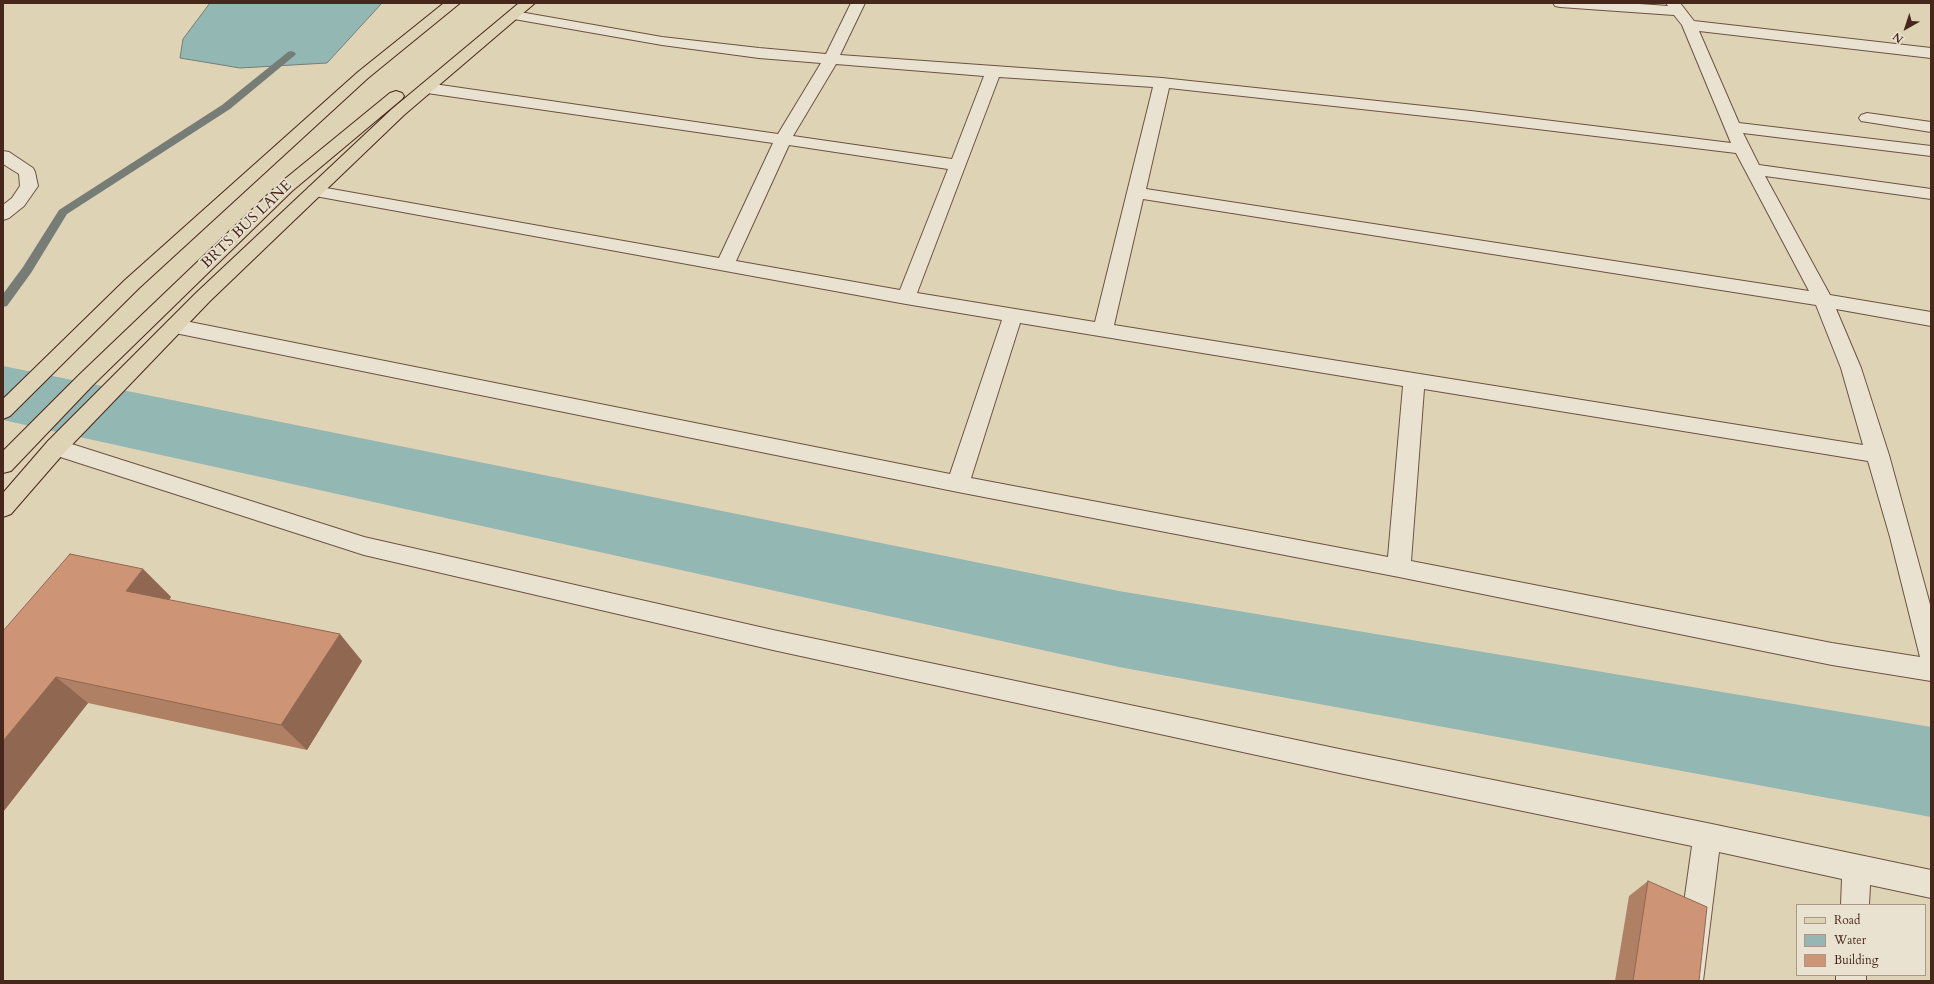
<!DOCTYPE html>
<style>
body{margin:0}
#map{position:relative;width:1934px;height:984px;overflow:hidden;background:#dfd3b6;font-family:Cardo,serif}
canvas{display:block}
.frame{position:absolute;inset:0;border:4px solid #47271b;pointer-events:none}
.legend{position:absolute;left:1796px;top:904px;width:130px;height:72px;box-sizing:border-box;background:#eae2d0;border:1px solid #a99788;margin:0;padding:5px 7px;list-style:none;font-size:12px;color:#47271b}
.legend li{display:flex;align-items:center;gap:8px;height:20px}
.legend b{width:20px;border:1px solid #a99788}
.north{position:absolute;left:1886px;top:8px;width:40px;height:40px;-webkit-text-stroke:3px #eae2d0;paint-order:stroke;rotate:219deg;font-size:11px;font-weight:700;line-height:16px;text-align:center;color:#47271b}
.north::after{content:'';display:block;margin:auto;width:14px;height:18px;background:#47271b;clip-path:polygon(50% 0,100% 100%,50% 72%,0 100%)}
</style>
<div id="map">
<canvas width="1934" height="984"></canvas>
<div class="frame"></div>
<ul class="legend">
<li><b style="height:5px;background:#dfd3b6"></b>Road</li>
<li><b style="height:11px;background:#93b7b2"></b>Water</li>
<li><b style="height:11px;background:#cd9575"></b>Building</li>
</ul>
<div class="north">N</div>
</div>
<script>
const context = document.querySelector('canvas').getContext('2d');
context.lineJoin = 'round';
function paint(path, color) { context.fillStyle = color; context.fill(path, 'evenodd'); }
const poly = rows => new Path2D(rows.map(r => 'M' + r).join(''));
function strokePath(path, color, width, dash) { context.strokeStyle = color; context.lineWidth = width; context.lineCap = dash ? 'butt' : 'round'; context.setLineDash(dash || []); context.stroke(path); }
function label(font, color, halo, rows, align = 'center') {
  context.font = font + ' Cardo,serif'; context.lineWidth = 3.5; context.setLineDash([]); context.textBaseline = 'middle'; context.strokeStyle = halo; context.fillStyle = color; for (const [text, x, y, turn = 0] of rows) {
    context.save(); context.translate(x, y); context.rotate((+turn || 0) * Math.PI / 180); context.textAlign = isNaN(turn) ? turn : align; if (halo) context.strokeText(text, 0, 0); context.fillText(text, 0, 0); context.restore();
  }
}
const water = poly([
 [210,3,382,3,327,63,240,68,180,58,183,39,210,3]
]);
paint(water, '#93b7b2');
strokePath(water, '#757d76', 1);
paint(poly([
 [291,51,294,52,296,54,294,56,230,109,67,214,31,273,7,306,3,307,3,294,23,267,59,210,222,105,288,52,291,51]
]), '#757d76');
paint(poly([
 [3,366,1119,591,1931,727,1931,817,1119,667,3,420,3,366]
]), '#93b7b2');
const lane = poly([
 [3,151,9,152,33,168,35,172,38,186,24,206,9,218,3,220,3,205,12,198,20,186,19,174,3,164,3,151]
]);
const street = poly([
 [851,3,865,3,840,55,1162,78,1471,111,1731,143,1682,25,1674,15,1560,7,1555,6,1553,3,1625,3,1668,6,1666,3,1680,3,1694,21,1931,48,1931,58,1699,31,1739,123,1931,146,1931,156,1743,133,1759,165,1931,189,1931,199,1765,176,1830,295,1931,312,1931,326,1836,309,1861,368,1889,455,1931,608,1931,681,1832,665,1399,577,958,492,175,333,168,331,165,326,168,321,175,319,950,474,1002,320,906,304,315,196,309,195,306,191,309,187,315,186,719,258,773,143,427,93,421,91,419,88,421,85,427,83,778,134,821,63,759,58,662,45,514,19,509,18,507,15,509,12,514,11,662,37,759,48,826,54,851,3],
 [836,64,984,76,952,159,793,136,836,64],
 [999,77,1153,87,1095,322,917,293,999,77],
 [1169,88,1471,121,1736,153,1809,291,1146,189,1169,88],
 [789,145,948,169,900,290,736,261,789,145],
 [1143,199,1816,305,1841,368,1863,445,1114,325,1143,199],
 [1020,323,1403,386,1388,557,971,478,1020,323],
 [1424,389,1868,461,1890,537,1920,657,1832,643,1411,561,1424,389],
 [1867,113,1931,122,1931,132,1861,121,1859,118,1861,115,1867,113],
 [56,439,364,537,773,630,1344,750,1707,823,1931,870,1931,898,1870,885,1869,905,1841,905,1842,879,1719,852,1703,981,1673,981,1692,846,1344,774,773,650,364,555,48,453,45,447,48,441,56,439],
 [1836,975,1866,975,1866,981,1836,981,1836,975]
]);
const primary = poly([
 [444,3,460,3,368,78,139,288,10,416,3,419,3,399,125,280,358,72,444,3],
 [519,3,535,3,404,115,210,301,64,453,11,514,3,517,3,493,48,441,196,293,392,109,519,3],
 [396,91,402,93,404,96,402,99,292,191,93,385,11,471,3,473,3,451,79,375,280,183,390,93,396,91]
]);
strokePath(lane, '#6d5242', 2);
strokePath(street, '#6d5242', 2);
strokePath(primary, '#47271b', 2);
paint(lane, '#eae2d0');
paint(street, '#eae2d0');
paint(primary, '#dfd3b6');
paint(poly([
 [143,569,171,597,169,600,362,661,307,750,88,703,3,812,3,631],
 [1648,881,1699,981,1615,981,1629,896]
]), '#b08065');
paint(poly([
 [143,569,171,597,154,619,126,591],
 [340,634,362,661,307,750,281,725],
 [56,677,88,703,3,812,3,741]
]), '#906852');
const building = poly([
 [70,554,143,569,126,591,340,634,281,725,56,677,3,741,3,631,70,554],
 [1648,881,1707,907,1699,981,1633,981,1648,881]
]);
paint(building, '#cd9575');
strokePath(building, '#906852', 1);
label('15px', '#47271b', '#eae2d0', [
 ["BRTS BUS LANE",247,225,-44]
]);
</script>
